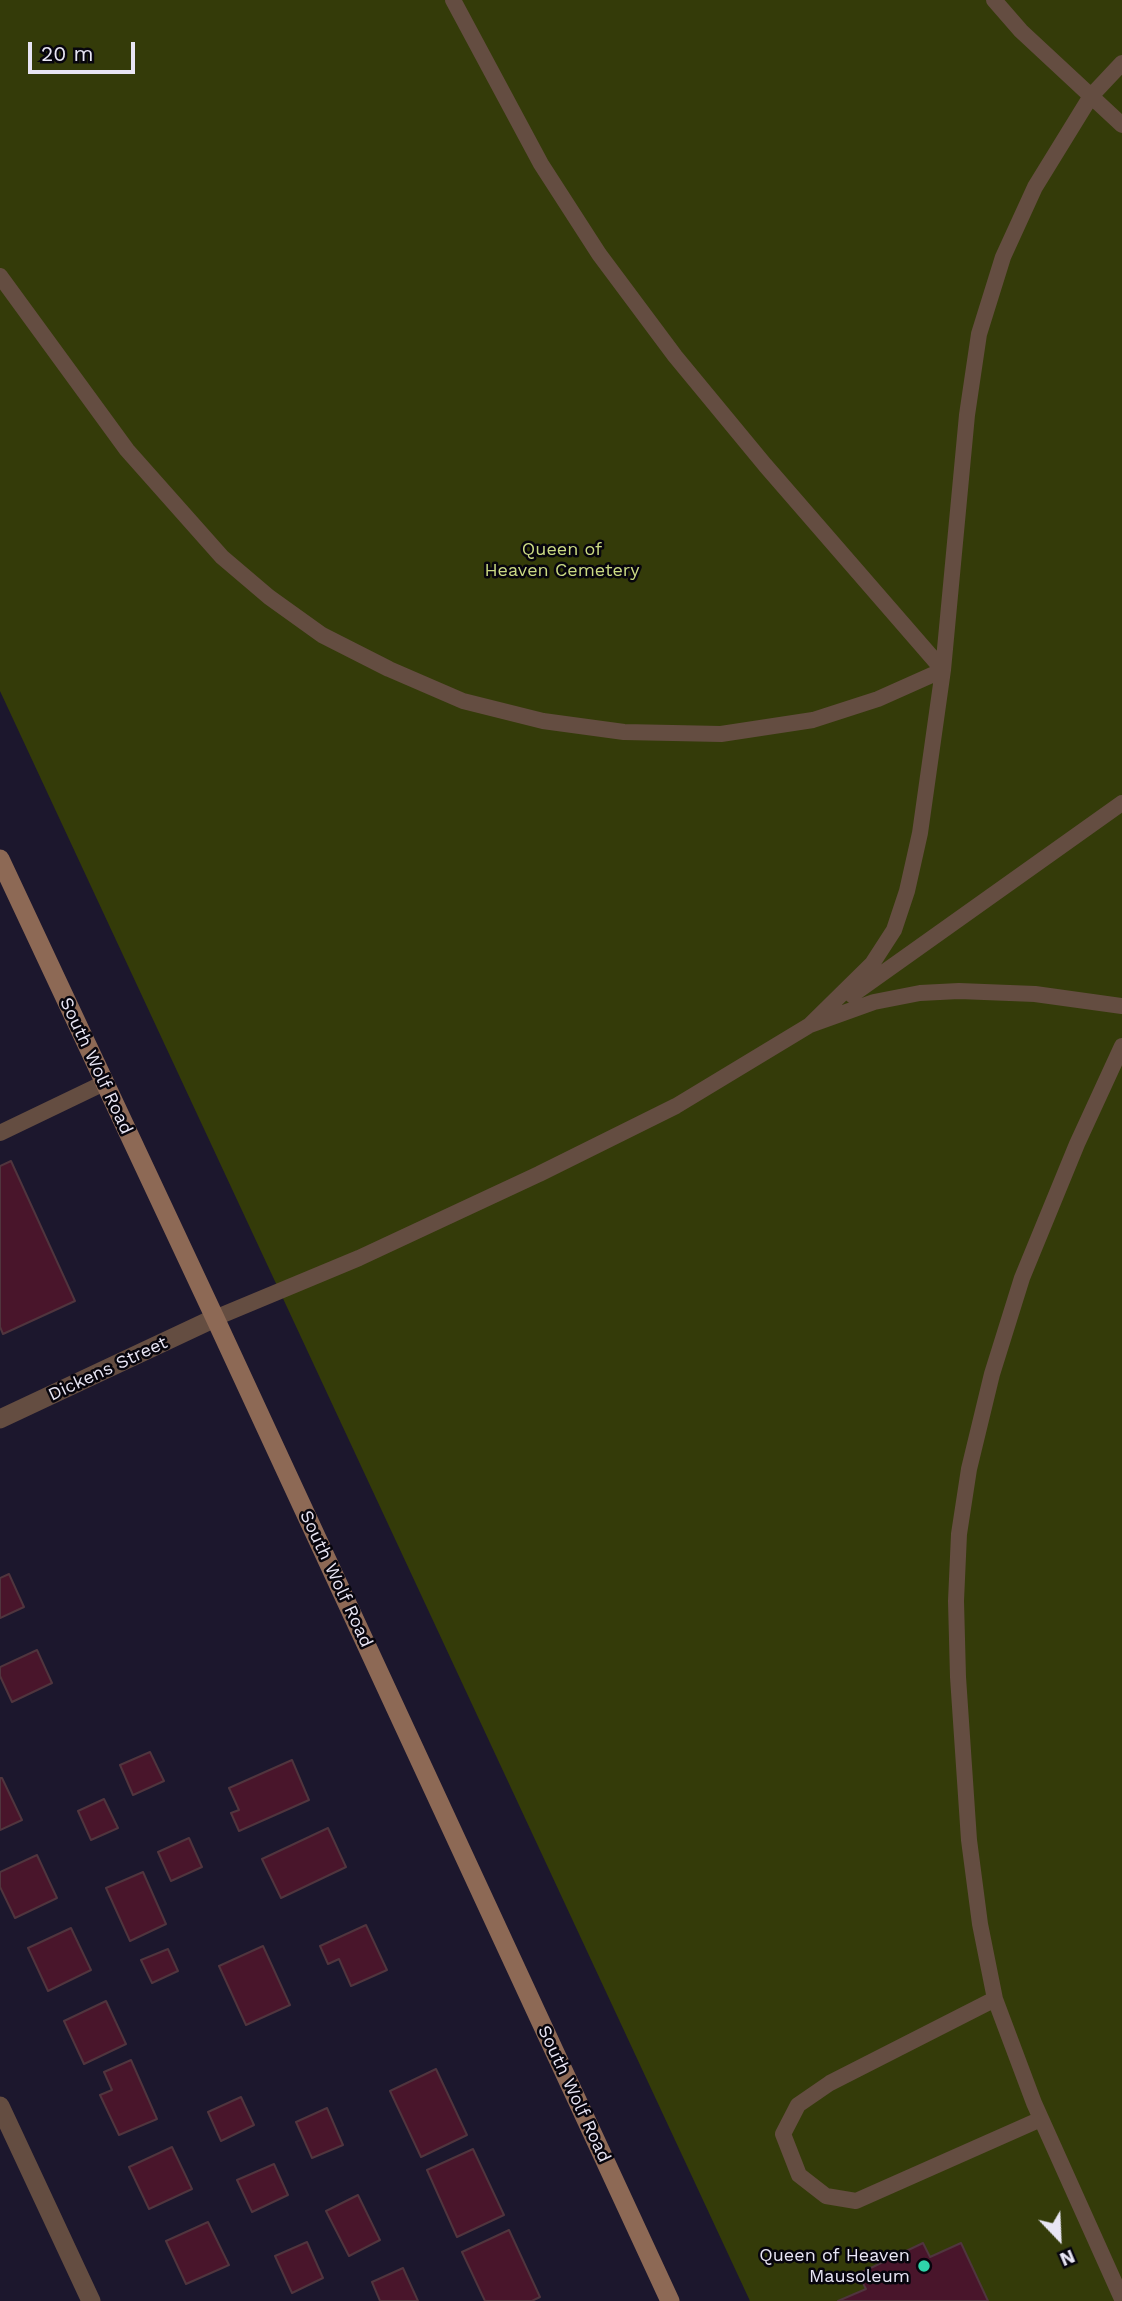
<!DOCTYPE html>
<style>
body{margin:0}
#map{position:relative;width:1122px;height:2301px;overflow:hidden;background:#1c172d;font-family:"Work Sans",sans-serif}
canvas{display:block}
.north{position:absolute;left:1024px;top:2203px;width:70px;height:70px;-webkit-text-stroke:5px #07050d;paint-order:stroke;rotate:157deg;font-size:19px;font-weight:700;line-height:28px;text-align:center;color:#e8e5f4}
.north::after{content:'';display:block;margin:auto;width:24px;height:32px;background:#e8e5f4;clip-path:polygon(50% 0,100% 100%,50% 72%,0 100%)}
.scale{position:absolute;left:28px;top:42px;width:107px;height:32px;box-sizing:border-box;border:4px solid #e8e5f4;border-top:0;padding-left:9px;font-size:21px;line-height:24px;white-space:nowrap;color:#e8e5f4;-webkit-text-stroke:5px #07050d;paint-order:stroke}
</style>
<div id="map">
<canvas width="1122" height="2301"></canvas>
<div class="north">N</div>
<div class="scale">20 m</div>
</div>
<script>
const context = document.querySelector('canvas').getContext('2d');
context.lineJoin = 'round';
function paint(path, color) { context.fillStyle = color; context.fill(path, 'evenodd'); }
const poly = rows => new Path2D(rows.map(r => 'M' + r).join(''));
function strokePath(path, color, width, dash) { context.strokeStyle = color; context.lineWidth = width; context.lineCap = dash ? 'butt' : 'round'; context.setLineDash(dash || []); context.stroke(path); }
function label(font, color, halo, rows, align = 'center') {
  context.font = font + ' "Work Sans",sans-serif'; context.lineWidth = 5; context.setLineDash([]); context.textBaseline = 'middle'; context.strokeStyle = halo; context.fillStyle = color; for (const [text, x, y, turn = 0] of rows) {
    context.save(); context.translate(x, y); context.rotate((+turn || 0) * Math.PI / 180); context.textAlign = isNaN(turn) ? turn : align; if (halo) context.strokeText(text, 0, 0); context.fillText(text, 0, 0); context.restore();
  }
}
paint(poly([
 [0,0,1122,0,1122,2301,750,2301,0,691]
]), '#343b09');
const building = poly([
 [11,1161,75,1301,3,1334,0,1327,0,1166,11,1161],
 [9,1574,24,1607,0,1618,0,1578,9,1574],
 [37,1650,52,1683,12,1702,0,1676,0,1667,37,1650],
 [150,1752,164,1781,133,1795,120,1765,150,1752],
 [292,1760,309,1800,239,1831,231,1813,239,1810,229,1788,292,1760],
 [0,1778,2,1778,22,1820,0,1830,0,1778],
 [104,1799,118,1828,91,1840,78,1811,104,1799],
 [328,1828,346,1867,281,1898,262,1859,328,1828],
 [189,1838,202,1867,171,1881,158,1852,189,1838],
 [37,1855,57,1898,15,1918,0,1887,0,1872,37,1855],
 [143,1872,166,1924,130,1941,106,1888,143,1872],
 [366,1925,387,1970,351,1986,339,1959,328,1964,320,1946,366,1925],
 [71,1928,91,1970,48,1991,28,1948,71,1928],
 [263,1946,290,2005,246,2025,219,1966,263,1946],
 [168,1949,178,1971,152,1983,141,1960,168,1949],
 [106,2001,126,2044,84,2064,64,2021,106,2001],
 [131,2060,157,2119,119,2135,100,2095,112,2090,104,2072,131,2060],
 [436,2069,467,2135,421,2157,390,2091,436,2069],
 [241,2097,254,2125,221,2141,208,2112,241,2097],
 [327,2108,343,2145,312,2158,296,2122,327,2108],
 [172,2147,192,2189,149,2209,129,2167,172,2147],
 [473,2149,504,2215,457,2237,427,2170,473,2149],
 [274,2164,288,2195,252,2212,237,2180,274,2164],
 [358,2195,380,2240,349,2256,326,2211,358,2195],
 [208,2222,229,2265,186,2284,166,2241,208,2222],
 [509,2230,540,2297,532,2301,485,2301,462,2252,509,2230],
 [307,2242,323,2278,292,2293,275,2256,307,2242],
 [923,2243,930,2257,961,2243,988,2301,838,2301,866,2289,858,2274,923,2243],
 [403,2268,418,2301,380,2301,372,2282,403,2268]
]);
paint(building, '#49152b');
strokePath(building, '#50353e', 2);
strokePath(poly([
 [994,0,1021,31,1122,125],
 [0,276,127,450,222,557,269,597,322,635,389,669,463,701,543,721,624,732,721,734,813,720,878,699,943,670,765,465,675,356,599,254,541,164,453,0],
 [852,995,1122,803],
 [810,1025,872,964,894,930,907,891,920,833,943,670,967,415,979,334,1003,257,1035,187,1091,96,1122,63],
 [1122,1046,1077,1144,1022,1278,992,1374,969,1469,959,1534,956,1601,958,1677,969,1840,980,1924,995,1999,1034,2103,1122,2299],
 [0,1133,104,1083],
 [215,1318,359,1258,539,1174,676,1106,810,1025,874,1002,920,993,959,991,1035,994,1122,1006],
 [995,1999,830,2083,798,2105,783,2134,799,2175,826,2196,856,2201,1041,2119]
]), '#644d41', 16);
strokePath(poly([
 [0,1419,215,1318],
 [0,2106,91,2301]
]), '#644d41', 19);
strokePath(poly([
 [0,859,215,1318,670,2301]
]), '#8d6955', 19);
for (const [x, y, r, color] of [
 [924,2266,7,"#2fd4aa"]
]) { const dot = new Path2D(); dot.arc(x, y, r, 0, 2 * Math.PI); context.fillStyle = color; context.fill(dot); strokePath(dot, '#07050d', 2.5); }
label('18px', '#ccdb84', '#07050d', [
 ["Queen of",562,550],
 ["Heaven Cemetery",562,571]
]);
label('18px', '#e8e5f4', '#07050d', [
 ["South Wolf Road",96,1066,65],
 ["Dickens Street",108,1369,-25],
 ["South Wolf Road",336,1579,65],
 ["South Wolf Road",574,2094,65]
]);
label('18px', '#e8e5f4', '#07050d', [
 ["Queen of Heaven",910,2256],
 ["Mausoleum",910,2277]
], 'right');
</script>
